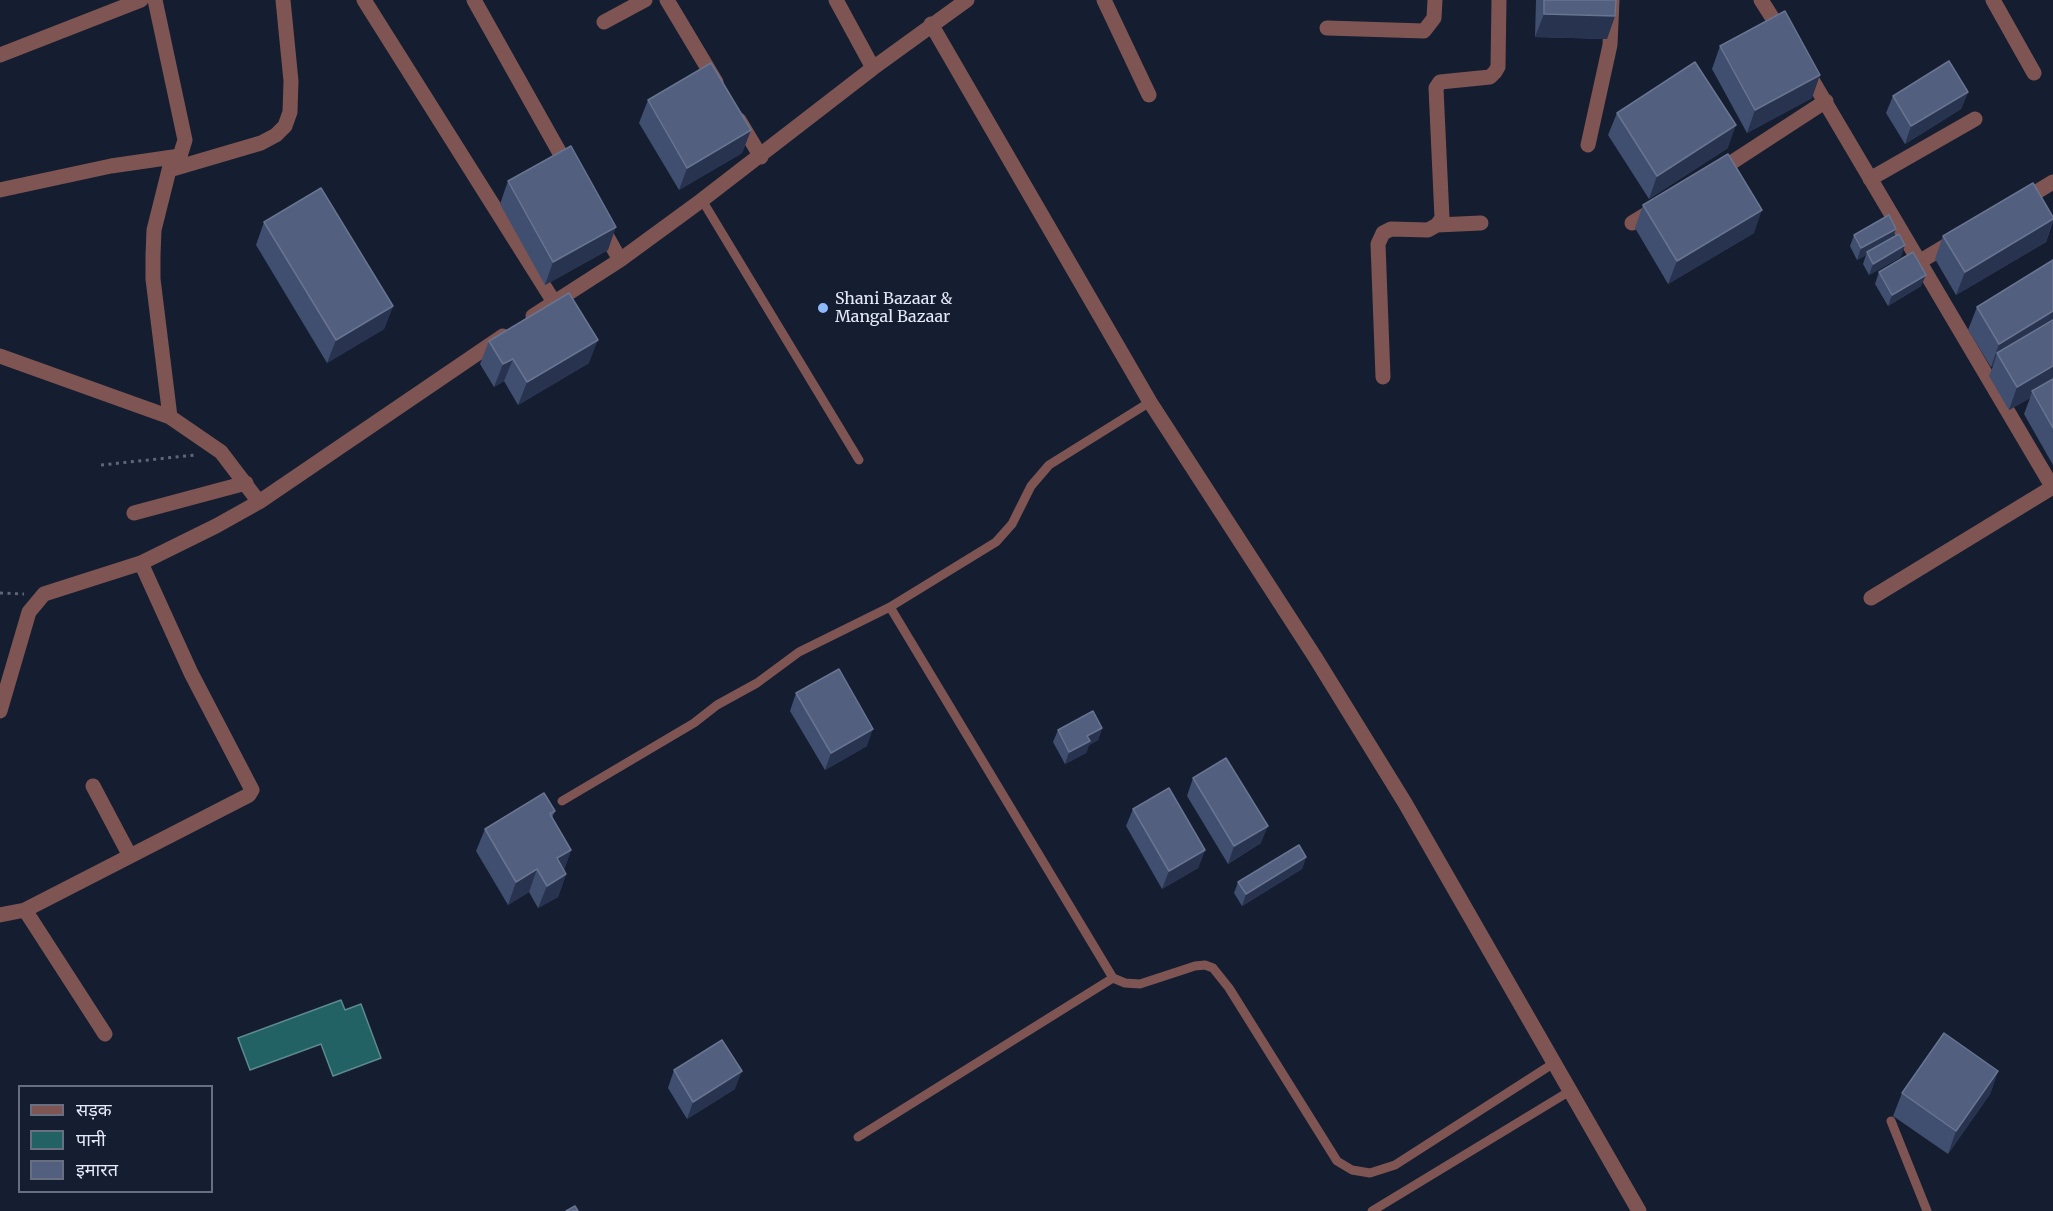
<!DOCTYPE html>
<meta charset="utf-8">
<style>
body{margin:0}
#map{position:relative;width:2053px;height:1211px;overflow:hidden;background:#151d30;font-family:Merriweather,"Noto Sans Devanagari",serif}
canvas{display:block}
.legend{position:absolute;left:18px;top:1085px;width:195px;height:108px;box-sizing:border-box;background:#151d30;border:2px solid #686f80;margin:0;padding:8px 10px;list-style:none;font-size:18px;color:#e4eaf8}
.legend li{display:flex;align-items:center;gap:12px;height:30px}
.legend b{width:30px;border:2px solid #686f80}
</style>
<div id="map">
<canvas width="2053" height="1211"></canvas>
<ul class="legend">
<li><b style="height:8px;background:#7e5552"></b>सड़क</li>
<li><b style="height:16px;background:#226164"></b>पानी</li>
<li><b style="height:16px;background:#525f7e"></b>इमारत</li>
</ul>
</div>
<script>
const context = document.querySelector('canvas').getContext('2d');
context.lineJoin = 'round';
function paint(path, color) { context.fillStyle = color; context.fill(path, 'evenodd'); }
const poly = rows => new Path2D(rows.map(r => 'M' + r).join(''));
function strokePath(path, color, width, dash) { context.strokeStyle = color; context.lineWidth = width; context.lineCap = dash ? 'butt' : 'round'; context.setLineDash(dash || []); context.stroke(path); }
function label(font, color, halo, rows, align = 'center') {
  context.font = font + ' Merriweather,serif'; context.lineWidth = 4.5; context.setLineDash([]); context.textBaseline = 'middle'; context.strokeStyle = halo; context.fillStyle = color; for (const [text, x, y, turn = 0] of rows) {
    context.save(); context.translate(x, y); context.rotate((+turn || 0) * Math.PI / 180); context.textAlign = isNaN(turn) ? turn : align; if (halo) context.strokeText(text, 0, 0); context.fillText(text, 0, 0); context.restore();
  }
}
const water = poly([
 [341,1000,345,1010,361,1004,381,1058,333,1076,321,1044,250,1070,238,1038,341,1000]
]);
paint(water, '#226164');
strokePath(water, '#5c8a90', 1.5);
strokePath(poly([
 [101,465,195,455],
 [0,593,24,594]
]), '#5e6677', 3, [3, 4.5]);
strokePath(poly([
 [702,200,859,460],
 [890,607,1113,978,1125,983,1140,984,1195,966,1205,965,1213,968,1229,988,1337,1161,1352,1170,1370,1173,1395,1165,1554,1063],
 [562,801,694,723,717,705,757,683,799,652,890,607,996,542,1012,524,1031,486,1049,465,1150,402],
 [1891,1121,1927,1211],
 [858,1137,1113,978],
 [1372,1211,1570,1091]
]), '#7e5552', 9);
strokePath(poly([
 [155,0,185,140,180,156,169,170,154,230,153,255,153,279,170,417],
 [364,0,554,302],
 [474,0,570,171],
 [667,0,716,82],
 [836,0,873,68],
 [1104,0,1149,95],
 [1761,0,1782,33],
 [1993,0,2034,73],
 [604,22,645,0],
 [931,24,1150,402,1315,657,1405,803,1639,1211],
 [1327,28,1424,31,1434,18,1435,0],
 [0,55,141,0],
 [1805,68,2053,488],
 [739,120,761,157],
 [1588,145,1610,45,1612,0],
 [169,170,261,143,276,135,285,126,290,112,291,81,283,0],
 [1717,172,1826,101],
 [1870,179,1975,119],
 [0,190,111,166,180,156],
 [2030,196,2053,182],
 [1632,223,1655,209],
 [1437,225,1481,223],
 [601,226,620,260],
 [1919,262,1954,241],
 [533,316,620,260,702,200,873,68,967,0],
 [0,356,170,417,221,452,259,502],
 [1383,377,1378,244,1383,233,1391,229,1428,230,1437,225,1442,218,1436,88,1440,82,1490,77,1495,72,1498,67,1499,0],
 [134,513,246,483],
 [1871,598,2053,487],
 [0,711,29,612,44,594,141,563,216,526,259,502,503,336],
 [93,786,130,856],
 [25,910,105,1034],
 [0,915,25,910,249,795,252,790,191,673,141,563]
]), '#7e5552', 15);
paint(poly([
 [1536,0,1616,0,1615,16,1607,39,1535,37],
 [1720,46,1812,98,1747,133,1712,69],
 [1968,92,1961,109,1905,144,1886,113,1893,96],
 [648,100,751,130,742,153,679,190,639,123],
 [1617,113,1728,148,1649,199,1608,135],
 [508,181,608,250,545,285,500,204],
 [1643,205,1754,233,1668,284,1635,228],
 [2053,217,2053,221,2046,242,1956,295,1935,259,1943,236],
 [264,222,393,306,384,329,327,363,256,245],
 [1896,229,1893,237,1901,257,1869,275,1863,264,1866,255,1857,260,1850,246,1854,235],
 [2053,260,2053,465,2024,414,2030,398,2009,410,1989,376,1993,366,1991,367,1968,330,1977,307],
 [1879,272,1921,286,1888,306,1875,284],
 [489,341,589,363,518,405,504,381,494,387,480,364],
 [796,693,867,746,825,770,790,711],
 [1102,728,1098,740,1089,745,1086,753,1065,764,1053,742,1058,730],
 [1193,778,1261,843,1228,864,1187,796],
 [1133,809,1205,850,1198,868,1162,889,1126,826],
 [555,811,552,818,571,850,564,870,566,874,558,897,538,908,529,892,508,905,476,851,485,829],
 [1306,857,1302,869,1242,906,1234,893,1238,882],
 [674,1070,735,1089,687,1119,668,1088],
 [1998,1071,1990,1094,1948,1154,1893,1116,1902,1093]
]), '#404e6f');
paint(poly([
 [1544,14,1615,16,1607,39,1535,37],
 [1820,75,1812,98,1747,133,1755,110],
 [1968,92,1961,109,1905,144,1911,126],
 [1736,125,1728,148,1649,199,1657,176],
 [751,130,742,153,679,190,687,168],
 [1762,210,1754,233,1668,284,1677,261],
 [2053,219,2046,242,1956,295,1965,272],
 [616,227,608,250,545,285,553,262],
 [1896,229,1892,240,1867,252,1866,255,1857,260,1861,248],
 [1905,245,1901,257,1869,275,1873,264],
 [1926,275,1921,286,1888,306,1892,295],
 [393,306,384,329,327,363,336,340],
 [2053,311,2053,329,1997,353,1993,366,1991,367,1999,344],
 [598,340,589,363,518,405,527,382],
 [513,359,504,381,494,387,503,364],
 [2053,366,2053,384,2032,391,2030,398,2009,410,2017,387],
 [1102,728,1098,740,1089,745,1086,753,1065,764,1069,752,1087,736],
 [873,729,867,746,825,770,831,753],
 [1268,826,1261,843,1228,864,1234,846],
 [571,850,563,873,557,858],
 [1205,850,1198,868,1162,889,1169,871],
 [1306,857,1302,869,1242,906,1246,894],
 [537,869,529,892,508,905,516,882],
 [566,874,558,897,538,908,547,886],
 [742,1071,735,1089,687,1119,693,1102],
 [1998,1071,1990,1094,1948,1154,1956,1131]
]), '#283350');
const building = poly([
 [1544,0,1616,0,1615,16,1544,14,1544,0],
 [1785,11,1820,75,1755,110,1720,46,1785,11],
 [1949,61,1968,92,1911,126,1893,96,1949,61],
 [1695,62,1736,125,1657,176,1617,113,1695,62],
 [711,63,751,130,687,168,648,100,711,63],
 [571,146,616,227,553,262,508,181,571,146],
 [1728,154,1762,210,1677,261,1643,205,1728,154],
 [2033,183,2053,217,2053,219,1965,272,1943,236,2033,183],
 [321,188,393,306,336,340,264,222,321,188],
 [1889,215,1896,229,1861,248,1854,235,1889,215],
 [1899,234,1905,245,1873,264,1867,252,1899,234],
 [1913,252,1926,275,1892,295,1879,272,1913,252],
 [2053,260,2053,311,1999,344,1977,307,2053,260],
 [569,293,598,340,527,382,513,359,503,364,489,341,569,293],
 [2053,320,2053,366,2017,387,1997,353,2053,320],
 [2053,379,2053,428,2032,391,2053,379],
 [839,669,873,729,831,753,796,693,839,669],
 [1093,711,1102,728,1087,736,1090,741,1069,752,1058,730,1093,711],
 [1226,758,1268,826,1234,846,1193,778,1226,758],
 [1169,788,1205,850,1169,871,1133,809,1169,788],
 [544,793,555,811,550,814,571,850,557,858,566,874,547,886,537,869,516,882,485,829,544,793],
 [1299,845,1306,857,1246,894,1238,882,1299,845],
 [1944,1033,1998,1071,1956,1131,1902,1093,1944,1033],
 [722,1040,742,1071,693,1102,674,1070,722,1040],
 [575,1206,578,1211,566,1211,575,1206]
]);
paint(building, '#525f7e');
strokePath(building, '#697491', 1.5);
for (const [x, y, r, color] of [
 [823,308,6,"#8cb9fc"]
]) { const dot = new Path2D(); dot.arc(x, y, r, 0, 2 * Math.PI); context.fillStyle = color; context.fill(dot); strokePath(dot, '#151d30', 2); }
label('16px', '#e4eaf8', '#151d30', [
 ["Shani Bazaar &",835,299],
 ["Mangal Bazaar",835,317]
], 'left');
</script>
